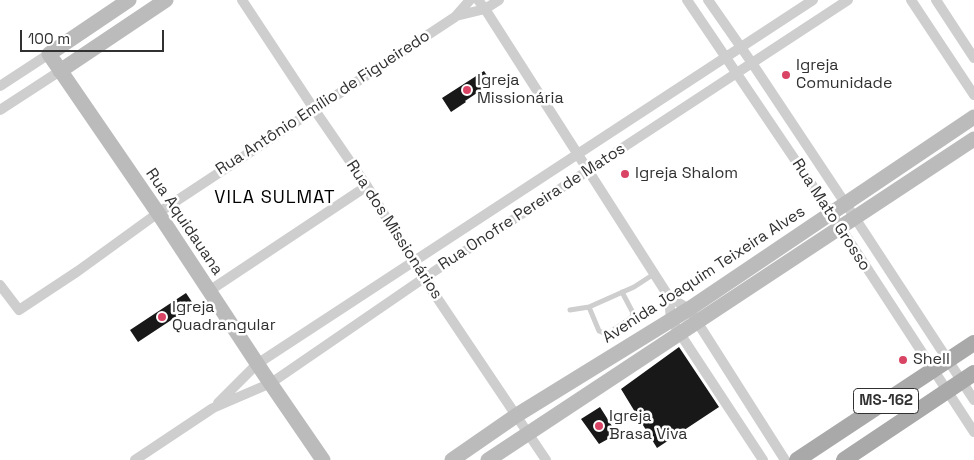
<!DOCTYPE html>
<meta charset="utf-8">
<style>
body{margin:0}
#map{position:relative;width:974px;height:460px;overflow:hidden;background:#fff;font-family:"Space Grotesk",sans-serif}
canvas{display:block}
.scale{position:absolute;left:20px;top:30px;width:144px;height:22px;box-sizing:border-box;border:2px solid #313131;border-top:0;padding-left:6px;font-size:15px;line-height:18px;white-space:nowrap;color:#313131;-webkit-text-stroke:4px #fff;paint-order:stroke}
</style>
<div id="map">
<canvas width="974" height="460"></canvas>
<div class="scale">100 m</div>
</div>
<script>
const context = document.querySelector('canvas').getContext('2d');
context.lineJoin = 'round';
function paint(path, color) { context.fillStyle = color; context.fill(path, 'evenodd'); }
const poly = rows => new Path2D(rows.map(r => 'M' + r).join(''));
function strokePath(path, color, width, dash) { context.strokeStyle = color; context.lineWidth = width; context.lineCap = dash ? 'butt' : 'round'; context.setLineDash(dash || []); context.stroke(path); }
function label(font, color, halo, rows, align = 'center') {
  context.font = font + ' "Space Grotesk",sans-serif'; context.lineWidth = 5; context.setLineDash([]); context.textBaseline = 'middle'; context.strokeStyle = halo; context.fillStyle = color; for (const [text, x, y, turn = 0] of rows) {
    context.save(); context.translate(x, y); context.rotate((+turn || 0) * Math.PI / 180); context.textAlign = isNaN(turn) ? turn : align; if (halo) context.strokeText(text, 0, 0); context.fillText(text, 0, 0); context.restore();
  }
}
paint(poly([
 [484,71,492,83,465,101,466,102,451,112,442,98],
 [186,293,194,305,138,342,130,330],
 [679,347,719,407,657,448,621,389],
 [600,407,617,434,599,444,581,419]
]), '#181818');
strokePath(poly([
 [589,307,599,331,604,333,610,332,631,318,633,315,632,311,622,292],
 [570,310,589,307,634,287,654,274]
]), '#cecece', 5);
strokePath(poly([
 [242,0,314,109,367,186,413,262,546,460],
 [478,0,485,9,669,297,689,309,785,460],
 [687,0,831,213,974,432],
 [708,0,752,63,855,218,974,400],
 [911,0,974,95],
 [936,0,974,58],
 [456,16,485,9,499,0],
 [0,86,49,54],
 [0,110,60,71],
 [0,285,19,310,78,271,158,213,455,17,470,0],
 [209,291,367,186],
 [669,297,671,320,763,460],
 [218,403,257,364,813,0],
 [135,460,213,408,271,383,424,278,848,0]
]), '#cecece', 10);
strokePath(poly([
 [129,0,49,54,158,213,264,374,323,460],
 [60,71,166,0],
 [452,460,517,415,689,309,974,117],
 [488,460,974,139]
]), '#bbb', 15);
strokePath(poly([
 [797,460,974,343],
 [844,460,974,373]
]), '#a9a9a9', 16);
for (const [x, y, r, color] of [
 [786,75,5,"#d94364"],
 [467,90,5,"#d94364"],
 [625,174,5,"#d94364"],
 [162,317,5,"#d94364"],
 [903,360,5,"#d94364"],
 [599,426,5,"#d94364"]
]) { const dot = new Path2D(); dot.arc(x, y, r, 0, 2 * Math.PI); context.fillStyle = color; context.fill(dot); strokePath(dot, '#fff', 2); }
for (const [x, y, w] of [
 [886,401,65]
]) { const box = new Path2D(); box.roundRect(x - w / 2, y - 12.5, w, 25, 4); context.fillStyle = '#fff'; context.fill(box); strokePath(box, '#313131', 1); }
label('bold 15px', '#313131', null, [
 ["MS-162",886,401]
]);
label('16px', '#313131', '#fff', [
 ["Igreja",796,66],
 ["Comunidade",796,84],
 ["Igreja",477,81],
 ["Missionária",477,99],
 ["Igreja Shalom",635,174],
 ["Igreja",172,308],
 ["Quadrangular",172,326],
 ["Shell",913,360],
 ["Igreja",609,417],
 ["Brasa Viva",609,435]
], 'left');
label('16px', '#313131', '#fff', [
 ["Rua Antônio Emílio de Figueiredo",323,103,-33],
 ["Rua Onofre Pereira de Matos",532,207,-33],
 ["Rua Mato Grosso",831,215,57],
 ["Rua Aquidauana",184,222,56],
 ["Rua dos Missionários",394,230,57],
 ["Avenida Joaquim Teixeira Alves",704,275,-33]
]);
context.letterSpacing = '1px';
label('18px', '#000', '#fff', [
 ["VILA SULMAT",275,198]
]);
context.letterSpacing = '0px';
</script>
